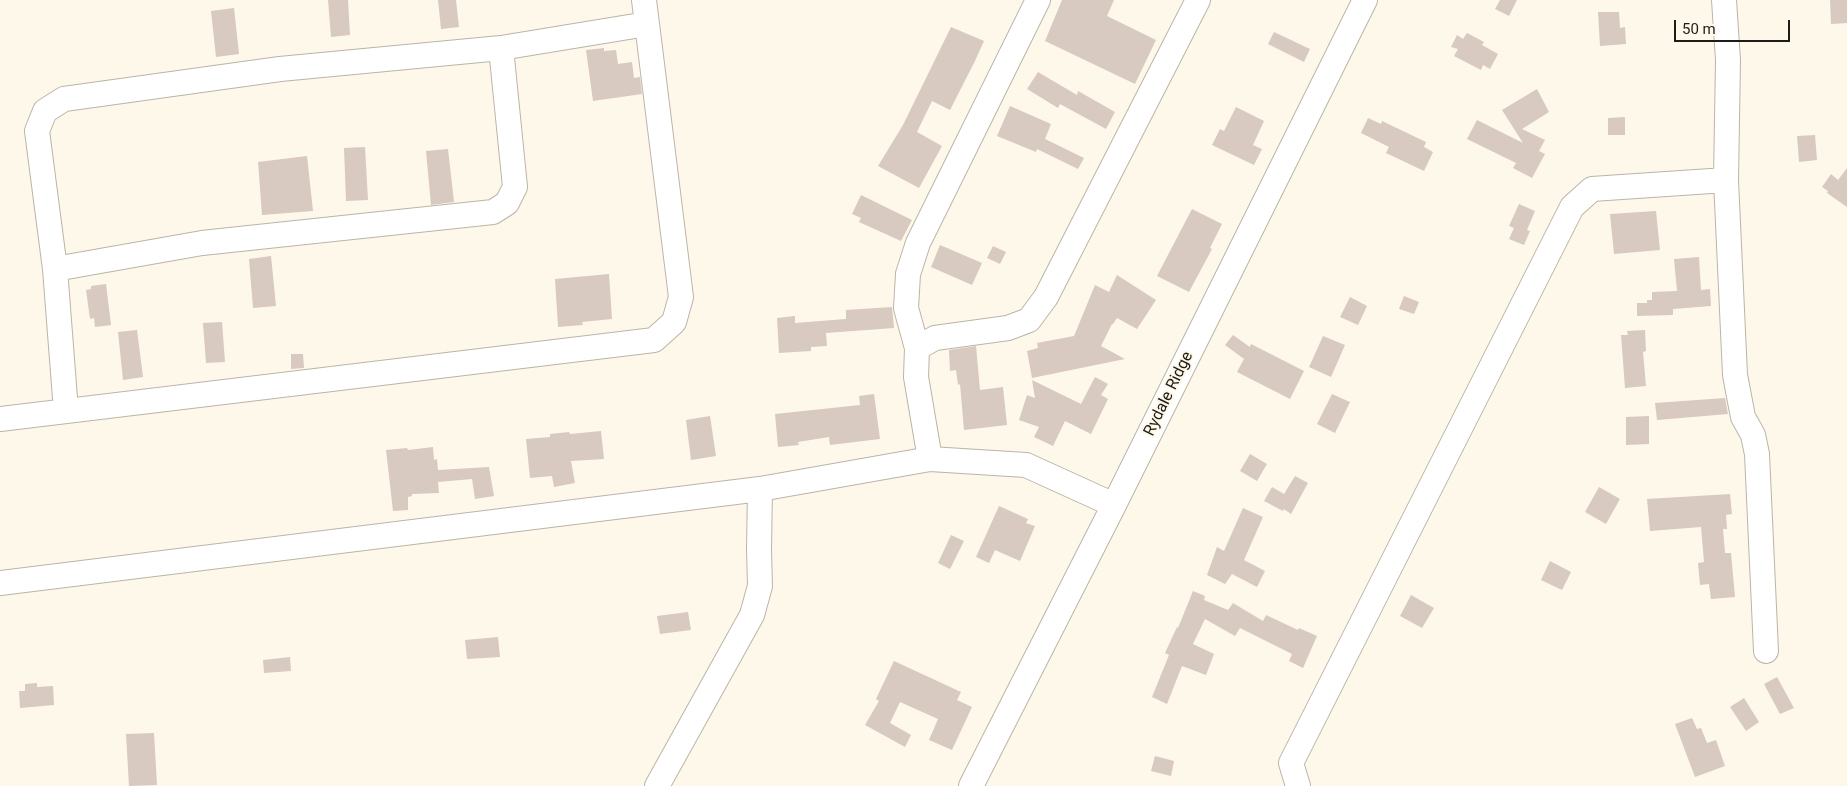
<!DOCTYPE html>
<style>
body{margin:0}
#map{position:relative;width:1847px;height:786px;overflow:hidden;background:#fef8ea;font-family:Roboto,sans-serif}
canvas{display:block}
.scale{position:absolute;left:1674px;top:20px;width:116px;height:22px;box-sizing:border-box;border:2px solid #1e1c17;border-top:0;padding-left:6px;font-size:15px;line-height:18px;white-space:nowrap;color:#1e1c17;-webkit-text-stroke:4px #fef8ea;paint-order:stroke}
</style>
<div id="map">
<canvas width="1847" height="786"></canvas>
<div class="scale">50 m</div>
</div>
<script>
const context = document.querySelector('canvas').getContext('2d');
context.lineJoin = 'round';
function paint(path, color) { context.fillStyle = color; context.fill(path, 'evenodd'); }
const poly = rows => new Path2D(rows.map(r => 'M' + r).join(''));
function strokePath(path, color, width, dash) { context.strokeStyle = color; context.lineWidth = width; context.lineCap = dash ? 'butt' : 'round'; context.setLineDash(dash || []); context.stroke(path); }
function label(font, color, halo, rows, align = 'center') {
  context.font = font + ' Roboto,sans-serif'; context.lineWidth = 4; context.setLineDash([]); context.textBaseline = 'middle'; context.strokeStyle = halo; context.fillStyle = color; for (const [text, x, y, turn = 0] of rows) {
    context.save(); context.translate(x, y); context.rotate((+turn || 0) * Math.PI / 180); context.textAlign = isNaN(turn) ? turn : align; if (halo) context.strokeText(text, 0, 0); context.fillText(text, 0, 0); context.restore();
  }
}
paint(poly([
 [328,0,348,0,350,35,331,37],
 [438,0,456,0,459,27,441,29],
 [1062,0,1114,0,1107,16,1156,40,1135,84,1045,41],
 [1500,0,1517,0,1509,16,1495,9],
 [1830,0,1847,0,1847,23,1831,24],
 [234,8,239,54,216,57,211,11],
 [1598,12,1619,12,1620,28,1625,27,1626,44,1600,46],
 [951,27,984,41,975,61,950,110,932,101,917,132,942,146,919,188,878,166,903,125],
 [1274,32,1310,49,1304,62,1268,44],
 [1467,33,1484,42,1482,45,1498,54,1490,69,1483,65,1481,70,1454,56,1458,49,1451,47,1457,35,1463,39],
 [604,48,604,51,616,50,618,64,632,62,634,78,640,77,642,94,593,101,586,50],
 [1038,72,1077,95,1078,91,1115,112,1106,129,1060,104,1058,108,1027,89],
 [1537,89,1549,112,1522,129,1545,140,1539,151,1545,154,1532,178,1513,168,1516,163,1467,139,1477,120,1523,143,1502,110],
 [1010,106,1051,124,1045,139,1084,158,1078,169,1037,149,1036,152,997,136],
 [1236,107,1264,121,1253,145,1262,149,1254,165,1212,145,1220,129,1224,131],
 [1625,117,1625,135,1608,135,1608,118],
 [1368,118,1381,124,1382,121,1426,142,1424,147,1433,152,1424,171,1386,153,1389,147,1361,133],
 [1815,135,1817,160,1799,162,1797,136],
 [365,147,368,200,346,201,344,148],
 [448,149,454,202,431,205,426,151],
 [307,156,313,211,262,215,258,162],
 [1847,168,1847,207,1827,193,1828,191,1822,187,1831,174,1838,180],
 [861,195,912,220,901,241,859,222,861,218,852,214],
 [1519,204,1535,211,1527,230,1530,231,1524,245,1509,239,1514,228,1509,226],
 [1192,209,1222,224,1210,248,1212,249,1189,292,1157,276],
 [1656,211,1660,250,1614,254,1610,214],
 [940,245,982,263,972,285,931,267],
 [993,246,1006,252,1000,264,987,258],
 [271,256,276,306,253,308,249,259],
 [1699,257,1701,290,1710,289,1711,306,1673,309,1673,315,1637,316,1637,303,1647,303,1647,300,1652,300,1652,292,1677,291,1674,259],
 [609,274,612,319,582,322,583,325,558,327,555,279],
 [1117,275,1156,300,1137,329,1117,318,1113,324,1112,324,1101,346,1125,359,1032,378,1027,351,1038,348,1037,343,1074,336,1095,285,1109,292],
 [106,284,111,325,95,327,94,318,90,319,86,290,91,289,91,286],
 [1404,296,1419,302,1414,314,1399,309],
 [1350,297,1367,306,1358,325,1340,317],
 [892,307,894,328,826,333,827,346,811,347,811,351,779,353,777,318,795,316,795,323,846,319,846,310],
 [222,322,225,362,206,363,203,323],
 [137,330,143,377,123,380,118,332],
 [1645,330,1646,351,1643,352,1646,386,1625,388,1621,335,1628,335,1627,331],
 [1233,335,1250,347,1251,344,1304,371,1290,399,1237,372,1244,359,1225,345],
 [1323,336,1345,345,1331,377,1309,367],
 [976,346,980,390,1003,387,1007,425,964,430,960,384,958,385,956,370,950,371,949,350],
 [291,354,303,354,304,368,291,369],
 [1095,377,1108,384,1101,395,1108,399,1091,434,1065,421,1053,446,1034,437,1039,427,1019,420,1027,395,1035,398,1032,380,1081,404],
 [874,394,880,439,830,445,829,437,798,442,799,445,778,447,775,414,860,405,859,396],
 [1332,394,1350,402,1335,433,1317,424],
 [1725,398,1728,414,1657,420,1655,403],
 [710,416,716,456,691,460,686,420],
 [1649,416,1649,444,1626,445,1626,417],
 [601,431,604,459,571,461,575,483,554,487,552,476,530,478,526,439,550,437,550,434,569,432,570,434],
 [433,447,434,460,437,459,438,470,489,467,494,496,475,499,472,479,438,482,439,493,412,494,412,496,408,497,408,510,393,511,386,450,407,448,408,450],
 [1250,454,1267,464,1257,481,1240,471],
 [1295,476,1308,483,1291,514,1284,509,1283,511,1264,501,1272,487,1284,494],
 [1599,487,1620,499,1606,524,1585,512],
 [1730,494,1732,514,1726,515,1727,529,1723,529,1725,553,1731,553,1735,597,1711,599,1709,584,1700,585,1698,563,1704,562,1701,527,1650,531,1647,499],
 [999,506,1028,519,1026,523,1035,526,1020,561,995,550,989,563,976,557],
 [1243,508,1263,517,1244,560,1265,571,1257,587,1232,574,1225,584,1207,575,1217,547,1224,551],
 [951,535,964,541,950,569,938,563],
 [1550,561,1571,572,1562,590,1541,580],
 [1193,591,1205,596,1204,600,1228,610,1233,603,1263,621,1266,615,1298,630,1299,628,1317,636,1303,668,1289,661,1292,654,1240,628,1235,636,1205,619,1193,644,1214,654,1206,675,1182,666,1167,704,1152,697,1169,655,1165,653,1177,627,1178,628],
 [1411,595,1434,608,1422,628,1400,616],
 [688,612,691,630,660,634,657,616],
 [498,637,500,657,467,659,465,640],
 [290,657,291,671,264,673,263,660],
 [894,661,961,692,957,700,972,707,952,750,929,740,938,719,900,702,890,723,911,735,905,747,865,725,879,701,876,699],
 [1777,677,1794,708,1780,714,1764,684],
 [37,683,37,687,53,686,54,705,20,708,19,691,25,691,25,684],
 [1744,698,1759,722,1746,731,1730,707],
 [1692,718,1697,729,1701,728,1707,743,1716,740,1725,766,1695,777,1675,724],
 [154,733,157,785,129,786,126,734],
 [1155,756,1174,761,1171,776,1151,771]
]), '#d8c9c1');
const minor = poly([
 [1724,0,1728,60,1726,180,1735,375,1743,417,1753,435,1757,454,1766,651],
 [55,269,202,243,493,212,507,203,515,187,501,48],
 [917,348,935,338,1008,328,1029,320,1046,297,1198,0],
 [66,411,55,269,37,131,45,111,64,99,280,69,501,48,647,24],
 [0,419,654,340,674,322,681,297,644,0],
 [930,459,916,377,917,348,906,308,908,274,918,243,1038,0],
 [0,583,760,489,930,459,1026,465,1114,505],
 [657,786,752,615,760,586,759,549,760,489],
 [971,786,1114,505,1365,0],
 [1298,786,1291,763,1572,207,1592,189,1726,180]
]);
strokePath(minor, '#bab5a7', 26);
strokePath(minor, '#fff', 24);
label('16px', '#1e1c17', '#fef8ea', [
 ["Rydale Ridge",1169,394,-64]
]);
</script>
